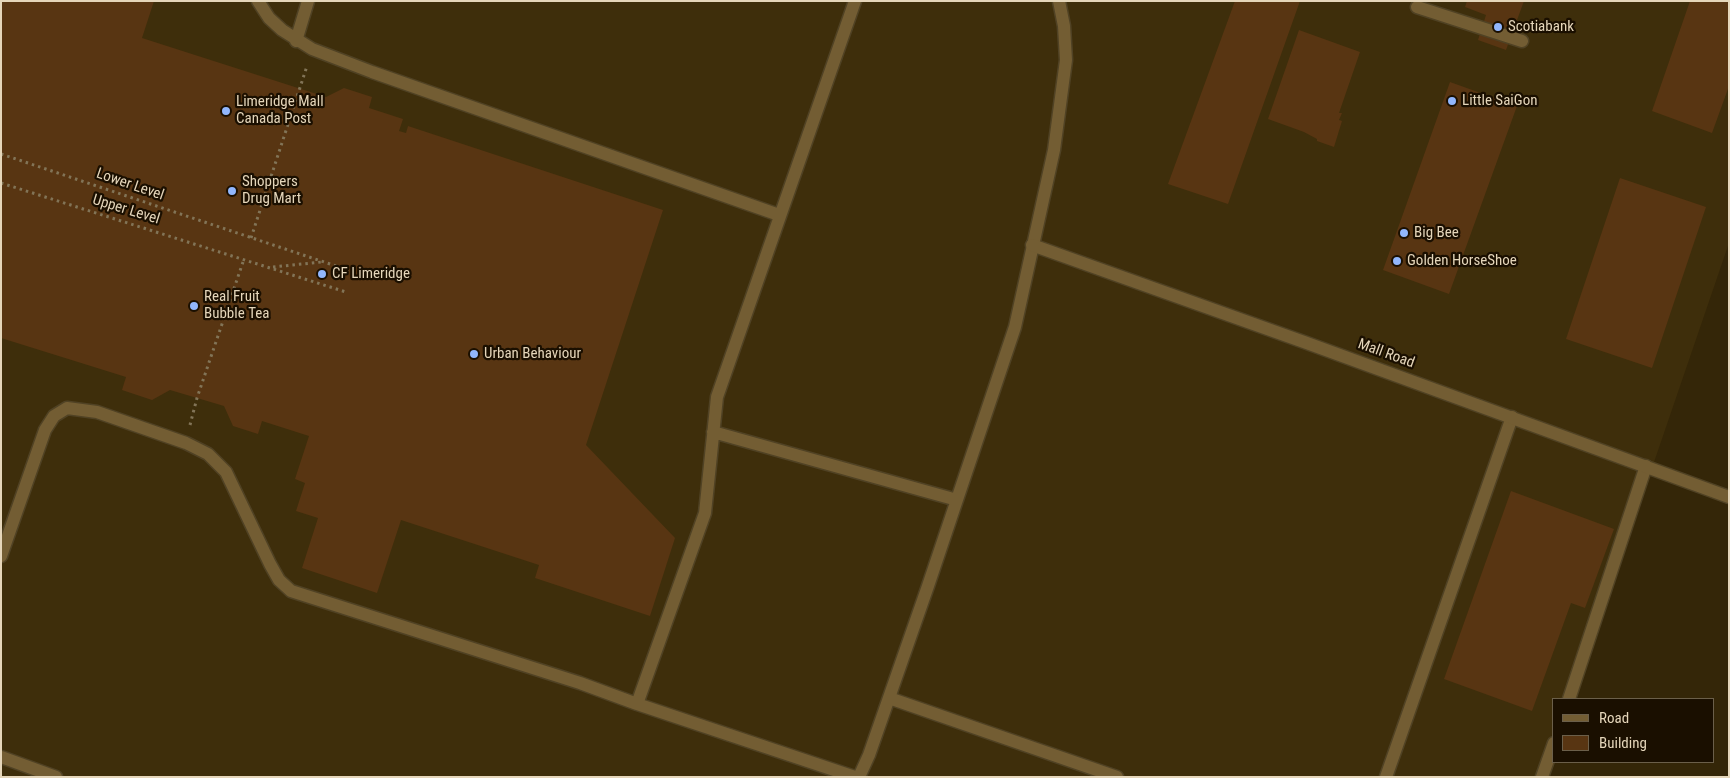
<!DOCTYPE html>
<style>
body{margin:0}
#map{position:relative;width:1730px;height:778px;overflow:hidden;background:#342608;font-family:"Roboto Condensed",sans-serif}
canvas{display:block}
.frame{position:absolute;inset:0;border:2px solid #e5d6ba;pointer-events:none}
.legend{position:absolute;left:1552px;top:698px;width:162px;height:65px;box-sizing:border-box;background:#1a0f00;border:1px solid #6b5f4a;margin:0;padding:6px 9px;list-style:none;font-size:15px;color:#e5d6ba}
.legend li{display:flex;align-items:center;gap:10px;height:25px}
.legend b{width:25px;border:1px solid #6b5f4a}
</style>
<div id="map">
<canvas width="1730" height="778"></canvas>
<div class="frame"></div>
<ul class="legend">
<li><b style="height:6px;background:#735d33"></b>Road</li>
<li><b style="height:14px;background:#583512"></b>Building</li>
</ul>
</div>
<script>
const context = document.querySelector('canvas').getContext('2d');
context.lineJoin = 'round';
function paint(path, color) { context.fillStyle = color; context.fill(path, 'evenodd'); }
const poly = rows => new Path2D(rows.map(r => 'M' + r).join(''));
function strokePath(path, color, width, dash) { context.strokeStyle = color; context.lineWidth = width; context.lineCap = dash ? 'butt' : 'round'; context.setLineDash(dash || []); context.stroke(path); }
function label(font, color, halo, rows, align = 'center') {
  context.font = font + ' "Roboto Condensed",sans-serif'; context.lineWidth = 4.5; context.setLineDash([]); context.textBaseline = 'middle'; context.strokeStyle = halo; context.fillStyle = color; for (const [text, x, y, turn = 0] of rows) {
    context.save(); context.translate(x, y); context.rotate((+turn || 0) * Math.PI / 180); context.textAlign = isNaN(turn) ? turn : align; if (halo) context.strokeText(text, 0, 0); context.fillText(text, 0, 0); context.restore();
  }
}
paint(poly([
 [1,1,1729,1,1729,243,1573,699,1554,699,1554,757,1547,777,1,777]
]), '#3e2e0b');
paint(poly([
 [1,1,154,1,142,38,326,97,344,88,372,97,369,108,403,119,399,131,406,133,408,126,663,210,586,445,675,538,650,616,535,578,539,565,401,520,377,593,302,568,318,518,296,511,305,483,295,479,309,436,262,421,258,434,233,426,224,406,170,390,152,400,122,390,126,377,1,338],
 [1235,1,1300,1,1228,204,1168,184],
 [1467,1,1524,1,1506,50,1478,40,1486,15,1465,7],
 [1690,1,1729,1,1729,86,1712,133,1652,111],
 [1299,30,1360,52,1339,113,1342,113,1339,120,1342,121,1334,147,1317,141,1317,139,1304,132,1268,119],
 [1450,82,1517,106,1449,294,1383,270],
 [1620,178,1706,207,1652,368,1566,339],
 [1511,491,1614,529,1585,608,1571,603,1532,711,1444,679]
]), '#583512');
const service = poly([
 [258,1,269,18,282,30,312,49,372,72,779,215],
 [1417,7,1522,41],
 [296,41,308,1],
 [713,432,957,500],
 [1,556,45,430,54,416,67,408,97,412,186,443,208,454,226,472,270,564,279,580,291,591,580,683,637,704,855,777],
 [889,698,1117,777],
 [1569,699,1646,466],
 [637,704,705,513,717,397,855,1],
 [1,757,56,777],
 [859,777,869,755,928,586,1015,327,1054,150,1066,60,1064,26,1059,1],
 [1386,777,1512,417],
 [1542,777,1554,743]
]);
const minor = poly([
 [1032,245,1304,342,1729,497]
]);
strokePath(service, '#504224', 15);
strokePath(minor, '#504224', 15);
strokePath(poly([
 [1,154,357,273],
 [1,183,346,292],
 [251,238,307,66],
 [273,267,322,262],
 [190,425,197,398,244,259]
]), '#827457', 3, [2.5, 4]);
strokePath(service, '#735d33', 12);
strokePath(minor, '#735d33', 12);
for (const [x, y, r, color] of [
 [1498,27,5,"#92b7fd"],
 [1452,101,5,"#92b7fd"],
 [226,111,5,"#92b7fd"],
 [232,191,5,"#92b7fd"],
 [1404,233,5,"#92b7fd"],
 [1397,261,5,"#92b7fd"],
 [322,274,5,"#92b7fd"],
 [194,306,5,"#92b7fd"],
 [474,354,5,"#92b7fd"]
]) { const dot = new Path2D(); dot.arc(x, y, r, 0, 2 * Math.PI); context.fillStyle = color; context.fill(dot); strokePath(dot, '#1a0f00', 2); }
label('15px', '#e5d6ba', '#1a0f00', [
 ["Scotiabank",1508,27],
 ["Little SaiGon",1462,101],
 ["Limeridge Mall",236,102],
 ["Canada Post",236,119],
 ["Shoppers",242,182],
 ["Drug Mart",242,199],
 ["Big Bee",1414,233],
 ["Golden HorseShoe",1407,261],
 ["CF Limeridge",332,274],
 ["Real Fruit",204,297],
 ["Bubble Tea",204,314],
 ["Urban Behaviour",484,354]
], 'left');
label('15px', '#e5d6ba', '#1a0f00', [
 ["Lower Level",130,185,19],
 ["Upper Level",126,210,17],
 ["Mall Road",1386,354,20]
]);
</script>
